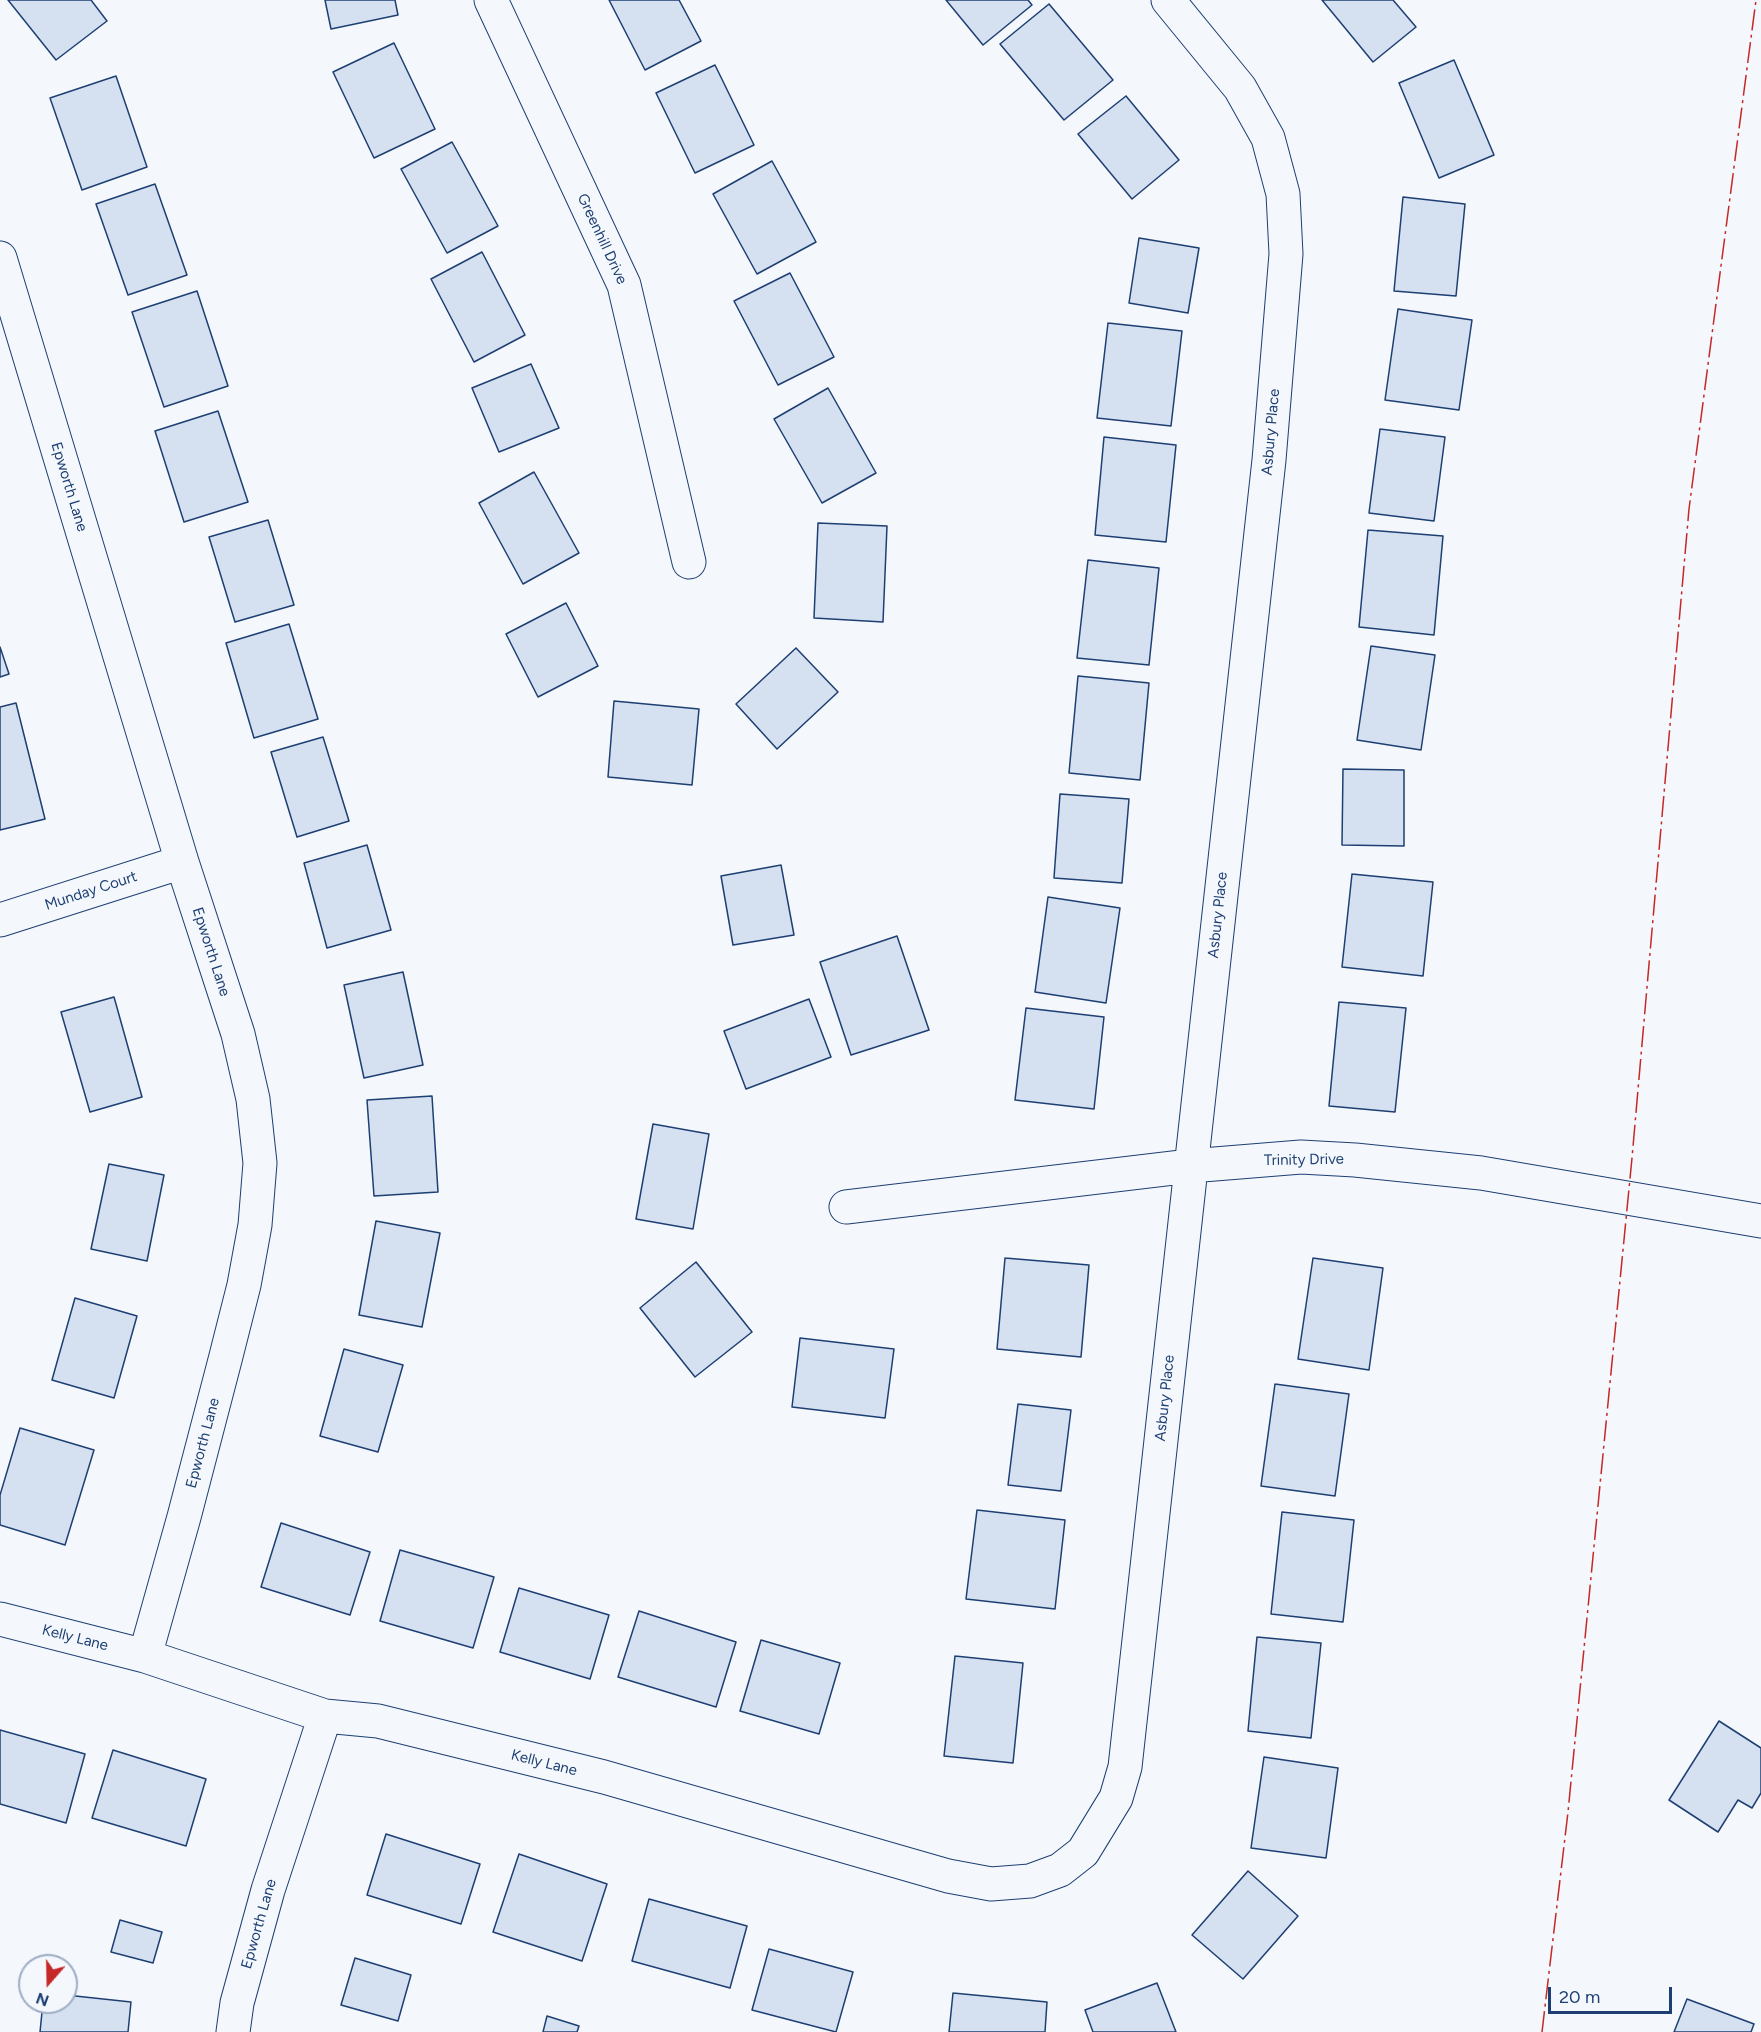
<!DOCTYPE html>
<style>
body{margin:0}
#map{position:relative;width:1761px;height:2032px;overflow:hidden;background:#f4f7fb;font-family:Figtree,sans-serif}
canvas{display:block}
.north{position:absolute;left:18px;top:1954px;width:60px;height:60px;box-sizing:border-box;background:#f4f7fb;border:2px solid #9eadc5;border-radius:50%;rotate:200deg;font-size:16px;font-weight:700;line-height:24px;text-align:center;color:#1d3f73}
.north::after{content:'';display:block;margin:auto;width:21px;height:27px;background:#c62828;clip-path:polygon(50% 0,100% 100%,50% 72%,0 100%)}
.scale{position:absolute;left:1548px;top:1987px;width:124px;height:27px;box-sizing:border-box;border:3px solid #1d3f73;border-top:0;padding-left:8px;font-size:18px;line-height:21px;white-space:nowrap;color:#1d3f73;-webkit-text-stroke:4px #f4f7fb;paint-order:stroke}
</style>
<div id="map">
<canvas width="1761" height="2032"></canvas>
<div class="north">N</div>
<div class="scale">20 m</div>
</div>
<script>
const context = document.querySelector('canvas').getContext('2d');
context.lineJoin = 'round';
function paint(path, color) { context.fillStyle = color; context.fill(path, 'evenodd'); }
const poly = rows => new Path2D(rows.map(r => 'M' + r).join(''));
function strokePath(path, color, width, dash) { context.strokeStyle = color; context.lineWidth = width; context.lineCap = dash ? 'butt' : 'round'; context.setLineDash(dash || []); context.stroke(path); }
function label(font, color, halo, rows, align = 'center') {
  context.font = font + ' Figtree,sans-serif'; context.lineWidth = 4.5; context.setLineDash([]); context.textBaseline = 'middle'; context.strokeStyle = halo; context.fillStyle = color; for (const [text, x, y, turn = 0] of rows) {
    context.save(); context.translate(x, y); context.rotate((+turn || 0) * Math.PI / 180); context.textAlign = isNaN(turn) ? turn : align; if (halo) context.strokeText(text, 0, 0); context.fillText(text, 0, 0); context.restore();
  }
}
const building = poly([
 [8,0,91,0,107,21,56,60,8,0],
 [325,0,395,0,398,15,331,29,325,0],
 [609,0,679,0,701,41,645,70,609,0],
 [946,0,1028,0,1032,5,983,45,946,0],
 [1322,0,1393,0,1416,27,1373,62,1322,0],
 [1049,4,1113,80,1064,120,1000,44,1049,4],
 [394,43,435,129,374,158,333,72,394,43],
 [1454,60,1494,155,1439,178,1399,83,1454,60],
 [715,65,754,145,695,173,656,93,715,65],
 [116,76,147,167,82,190,50,98,116,76],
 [1126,96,1179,160,1132,199,1078,134,1126,96],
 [452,142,498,226,447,253,401,169,452,142],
 [772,161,816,242,757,274,713,194,772,161],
 [155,184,187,275,128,295,96,204,155,184],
 [1403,197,1465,204,1456,296,1394,291,1403,197],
 [1139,238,1199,248,1188,313,1129,303,1139,238],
 [482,252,525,335,474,362,431,279,482,252],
 [790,273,834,357,778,385,734,301,790,273],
 [197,291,228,386,164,407,132,312,197,291],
 [1398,309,1472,320,1459,410,1385,400,1398,309],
 [1108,323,1182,331,1171,426,1097,418,1108,323],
 [531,364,559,428,499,452,472,388,531,364],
 [828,388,876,473,822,503,774,419,828,388],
 [218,411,248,502,184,522,155,431,218,411],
 [1380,429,1445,437,1434,521,1369,513,1380,429],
 [1104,437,1176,445,1166,542,1095,535,1104,437],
 [534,472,579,553,523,584,479,503,534,472],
 [268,520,294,605,235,622,209,537,268,520],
 [818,523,887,526,883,622,814,618,818,523],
 [1368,530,1443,536,1434,635,1359,627,1368,530],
 [1088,560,1159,568,1149,665,1077,658,1088,560],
 [566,603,598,666,538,697,506,634,566,603],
 [289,624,318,719,254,738,226,643,289,624],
 [1371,646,1435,655,1421,750,1357,740,1371,646],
 [0,647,9,674,0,677,0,647],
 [796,648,838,692,777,749,736,704,796,648],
 [1078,676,1149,683,1140,780,1069,773,1078,676],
 [614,701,699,709,692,785,608,777,614,701],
 [16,703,45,819,0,830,0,707,16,703],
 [323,737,349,821,297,837,271,752,323,737],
 [1343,769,1404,770,1404,846,1342,845,1343,769],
 [1060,794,1129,799,1122,883,1054,878,1060,794],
 [367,845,391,930,327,948,304,863,367,845],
 [781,865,794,935,733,945,721,876,781,865],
 [1352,874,1433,882,1423,976,1342,967,1352,874],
 [1048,897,1120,908,1106,1003,1035,992,1048,897],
 [897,936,929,1030,851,1055,820,962,897,936],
 [403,972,423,1065,364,1078,344,985,403,972],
 [114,997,142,1097,90,1112,61,1012,114,997],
 [809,999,831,1057,746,1089,724,1031,809,999],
 [1339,1002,1406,1008,1395,1112,1329,1106,1339,1002],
 [1026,1008,1104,1017,1094,1109,1015,1100,1026,1008],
 [432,1096,438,1192,374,1196,367,1100,432,1096],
 [653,1124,709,1134,693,1229,636,1219,653,1124],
 [109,1164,164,1175,147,1261,91,1249,109,1164],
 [376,1221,440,1233,422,1327,359,1315,376,1221],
 [1005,1258,1089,1265,1081,1357,997,1349,1005,1258],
 [1313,1258,1383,1268,1369,1370,1298,1359,1313,1258],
 [696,1262,752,1332,695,1377,640,1308,696,1262],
 [75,1298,137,1316,114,1398,52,1380,75,1298],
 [800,1338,894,1349,885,1418,792,1407,800,1338],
 [344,1349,403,1365,378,1452,320,1436,344,1349],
 [1275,1384,1349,1394,1335,1496,1261,1486,1275,1384],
 [1018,1404,1071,1410,1061,1491,1008,1485,1018,1404],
 [20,1428,94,1450,65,1545,0,1525,0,1495,20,1428],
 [977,1510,1065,1520,1055,1609,966,1599,977,1510],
 [1282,1512,1354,1520,1343,1622,1271,1614,1282,1512],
 [281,1523,370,1552,350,1615,261,1587,281,1523],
 [400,1550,494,1577,473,1648,380,1621,400,1550],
 [519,1588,609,1615,590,1679,500,1652,519,1588],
 [639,1611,736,1642,716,1707,618,1677,639,1611],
 [1257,1637,1321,1643,1311,1738,1248,1731,1257,1637],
 [761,1640,840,1663,819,1734,740,1711,761,1640],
 [955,1656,1023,1663,1013,1763,944,1756,955,1656],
 [1719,1721,1761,1748,1761,1793,1752,1808,1738,1800,1718,1832,1669,1800,1719,1721],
 [0,1730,85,1754,66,1823,0,1804,0,1730],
 [113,1750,206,1779,186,1846,92,1818,113,1750],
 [1264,1757,1338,1768,1326,1858,1251,1848,1264,1757],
 [386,1834,480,1864,461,1924,367,1895,386,1834],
 [519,1854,607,1884,582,1961,493,1932,519,1854],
 [1248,1871,1298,1916,1243,1979,1192,1935,1248,1871],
 [649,1899,747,1926,730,1988,632,1961,649,1899],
 [120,1920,162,1932,153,1963,111,1952,120,1920],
 [769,1949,853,1972,836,2032,752,2010,769,1949],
 [355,1958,411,1975,398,2021,341,2005,355,1958],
 [1157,1983,1176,2032,1093,2032,1085,2010,1157,1983],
 [953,1993,1047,2002,1045,2032,949,2032,953,1993],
 [66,1995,131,2002,128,2032,40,2032,43,2002,66,2002,66,1995],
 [1687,1999,1754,2024,1751,2032,1674,2032,1687,1999],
 [547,2016,579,2026,577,2032,543,2032,547,2016]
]);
paint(building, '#d5e0f0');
strokePath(building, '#1d3f73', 1.5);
const street = poly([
 [491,0,624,285,689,562],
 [0,258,182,862,238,1034,253,1099,260,1163,255,1225,244,1285,225,1360,184,1517,145,1656],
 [0,920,182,862],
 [846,1207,1190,1166,1301,1157,1355,1160,1481,1173,1761,1221],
 [0,1619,145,1656,325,1716,378,1721,604,1777,948,1876,991,1884,1030,1881,1060,1870,1083,1852,1116,1798,1125,1767,1269,460,1286,254,1283,194,1268,138,1240,88,1168,0],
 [233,2032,237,2003,268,1890,325,1716]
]);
strokePath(street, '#1d3f73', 35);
strokePath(street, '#f4f7fb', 33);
strokePath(poly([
 [1542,2032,1568,1812,1632,1158,1689,509,1756,0]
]), '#c62828', 1.5, [21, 4.5, 3, 4.5]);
label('15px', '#1d3f73', '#f4f7fb', [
 ["Greenhill Drive",602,239,65],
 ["Asbury Place",1271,432,-85],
 ["Epworth Lane",69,487,73],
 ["Munday Court",91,891,-18],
 ["Asbury Place",1218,915,-84],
 ["Epworth Lane",211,952,72],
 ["Trinity Drive",1304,1160,-1],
 ["Asbury Place",1165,1398,-84],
 ["Epworth Lane",203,1443,-75],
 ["Kelly Lane",75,1638,14],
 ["Kelly Lane",544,1763,14],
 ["Epworth Lane",259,1924,-74]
]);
</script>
